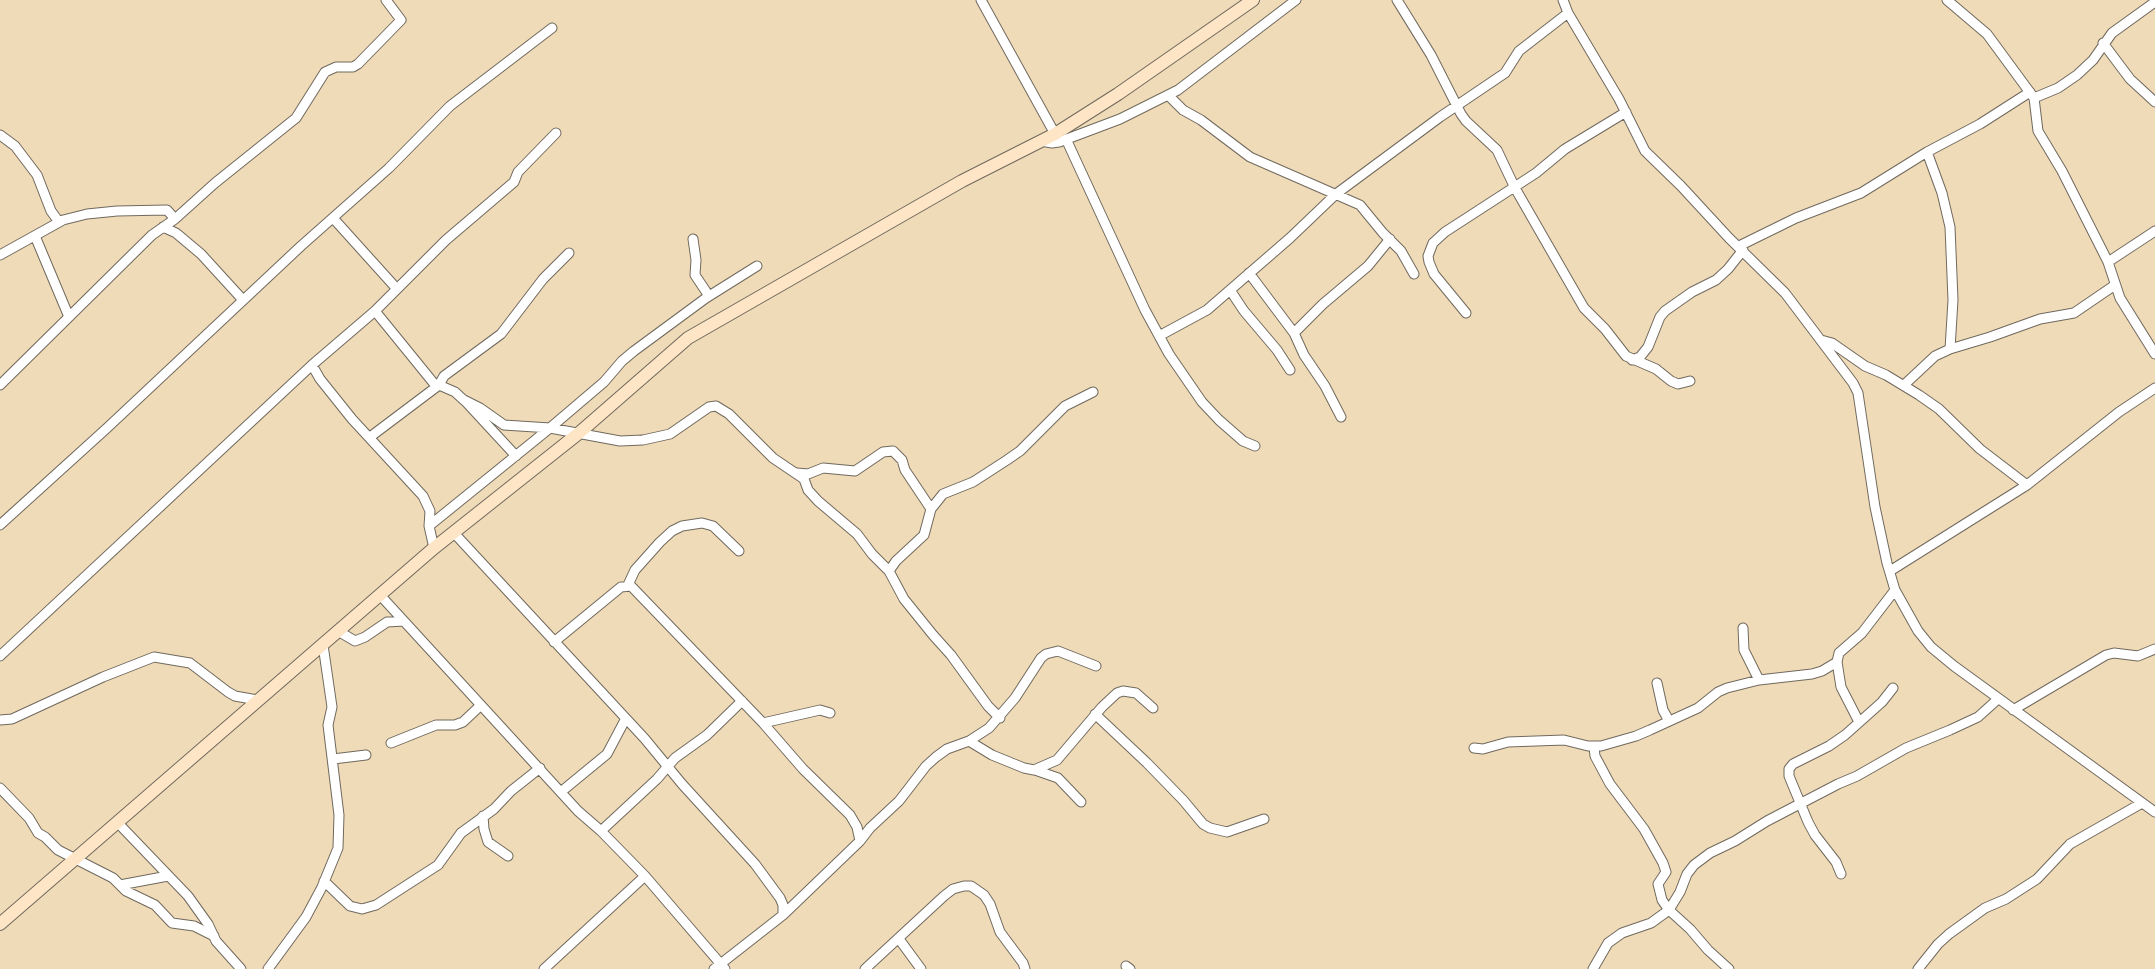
<!DOCTYPE html>
<style>
body{margin:0}
canvas{display:block;background:#f0dbb9}
</style>
<canvas width="2155" height="969"></canvas>
<script>
const context = document.querySelector('canvas').getContext('2d');
context.lineJoin = 'round';
const poly = rows => new Path2D(rows.map(r => 'M' + r).join(''));
function strokePath(path, color, width, dash) { context.strokeStyle = color; context.lineWidth = width; context.lineCap = dash ? 'butt' : 'round'; context.setLineDash(dash || []); context.stroke(path); }
const street = poly([
 [981,0,1055,134],
 [1397,0,1431,55,1461,114,1466,121,1497,150,1515,188,1584,308,1605,329,1626,356,1656,369,1671,381,1678,384,1690,381],
 [1563,0,1568,13,1619,99,1645,151,1681,186,1729,238,1785,293,1853,383,1858,393,1875,507,1887,563,1895,590,1918,631,1931,647,1954,666,2155,812],
 [1947,0,1987,34,2034,98,2038,131,2062,171,2108,262,2120,298,2155,354],
 [2103,43,2130,79,2155,102],
 [1168,95,1183,110,1201,120,1250,157,1360,205,1383,233,1401,251,1414,274],
 [2034,98,2058,88,2077,75,2093,60,2112,33,2155,2],
 [0,135,15,146,37,175,51,211,59,222],
 [1066,139,1145,310,1169,354,1202,402,1219,420,1243,441,1255,446],
 [1041,141,1052,143,1059,142,1120,119,1178,90,1296,0],
 [1927,152,1942,193,1950,227,1953,300,1950,349],
 [333,218,397,289],
 [163,227,176,233,201,254,243,300],
 [35,236,69,317],
 [693,239,696,260,695,275,709,296],
 [1739,246,1796,218,1861,193,1927,152,1980,124,2030,92],
 [0,255,63,220,87,214,117,211,167,210,175,219],
 [2108,262,2155,231],
 [1249,273,1294,333,1304,355,1325,386,1341,417],
 [1230,290,1244,311,1277,350,1290,370],
 [375,311,436,386],
 [1466,313,1434,274,1429,262,1428,256,1433,243,1445,232,1536,173,1565,149,1626,112],
 [1294,333,1323,304,1368,266,1390,239],
 [1159,336,1207,310,1290,238,1336,194,1440,117,1505,73,1519,51,1568,13],
 [1821,340,1832,343,1865,366,1886,375,1919,395,1939,409,1980,449,2027,485],
 [1632,360,1640,357,1648,347,1660,317,1665,311,1692,292,1716,280,1728,269,1743,250],
 [312,365,320,379,352,419,423,496,430,511,429,526,434,548],
 [0,385,152,235,175,219,215,183,296,118,325,72,336,67,353,67,358,64,401,20,386,0],
 [439,385,444,376,501,334,543,279,569,253],
 [1904,385,1935,356,1950,349,1990,337,2040,319,2074,313,2115,285],
 [464,400,480,408,504,425,550,428,604,382,622,361,634,351,706,298,757,266],
 [370,437,439,385,455,392,467,403,516,456],
 [797,473,808,474,823,468,855,471,883,452,893,451,902,460,905,470,931,509],
 [0,525,107,428,301,246,389,168,450,106,552,28],
 [429,526,550,428,620,441,643,440,670,434,709,407,716,406,729,414,773,458,804,479,808,490,818,501,857,534,872,554,889,571,904,599,933,635,951,655,988,706,1000,718],
 [454,533,645,739,682,784,755,864,780,898,783,905,783,915],
 [889,571,896,561,924,535,931,509,943,494,973,482,1007,460,1020,451,1065,406,1093,392],
 [1890,571,2027,485,2119,412,2155,388],
 [628,585,635,570,660,542,672,531,682,526,702,523,713,526,739,551],
 [380,595,578,811,601,831,645,876,725,969],
 [1743,628,1744,650,1759,680],
 [338,631,355,641,365,637,387,622,404,621],
 [554,642,621,587,631,586,763,723,803,769,850,815,857,827,860,841],
 [0,656,312,365,375,311,446,240,514,182,518,172,556,133],
 [1657,683,1663,710,1669,721],
 [2013,710,2106,655,2114,653,2138,656,2155,649],
 [1095,714,1147,763,1183,800,1203,824,1210,828,1227,832,1264,819],
 [0,720,12,719,103,677,154,657,190,663,228,692,235,696,257,700],
 [1859,722,1841,687,1837,662,1839,653,1862,633,1895,590],
 [763,723,820,710,830,713],
 [969,741,992,755,1024,768,1034,770,1057,760,1102,707,1117,693,1123,691,1136,693,1153,708],
 [391,743,436,725,455,725,463,722,481,705],
 [1594,747,1595,756,1610,784,1644,829,1663,863,1666,872,1658,884,1662,900,1669,910,1690,929,1708,950,1729,969],
 [1474,748,1483,749,1508,742,1564,740,1588,746,1601,746,1636,736,1650,730,1698,708,1718,692,1727,688,1759,680,1812,674,1822,671,1837,662],
 [333,759,366,755],
 [1035,770,1058,778,1081,802],
 [0,788,29,818,38,833,45,837,58,850,113,878,126,891,155,905,172,923,194,926,214,936],
 [562,791,607,754,625,720],
 [483,816,484,829,488,842,508,856],
 [117,822,188,896,208,924,216,941,241,969],
 [601,831,657,779,675,758,707,735,742,701],
 [1841,874,1836,862,1815,835,1808,822,1789,776,1789,769,1793,764,1829,746,1845,735,1882,702,1893,688],
 [324,881,350,906,362,909,376,905,438,865,461,833,494,809,511,791,540,768],
 [120,885,168,876],
 [899,939,921,969],
 [1126,966,1130,969],
 [268,969,306,917,322,887,338,848,339,815,328,725,332,707,323,645],
 [544,969,645,876],
 [714,969,783,915,860,841,870,828,899,801,926,766,936,757,947,749,969,741,989,728,1015,698,1041,658,1046,654,1058,651,1096,666],
 [865,969,944,896,953,889,964,886,971,886,984,895,990,904,1000,932,1023,963,1025,969],
 [1593,969,1608,943,1622,933,1651,923,1669,910,1680,892,1687,874,1694,865,1710,853,1735,841,1767,821,1838,784,1857,776,1906,748,1950,730,1978,717,1998,699],
 [1918,969,1938,944,1949,934,1985,908,2006,899,2037,879,2070,844,2142,803]
]);
const secondary = poly([
 [0,924,434,548,579,433,688,338,962,181,1055,134,1118,94,1253,0]
]);
strokePath(street, '#70695d', 11);
strokePath(secondary, '#70695d', 14);
strokePath(street, '#fff', 9);
strokePath(secondary, '#fde5c5', 12);
</script>
